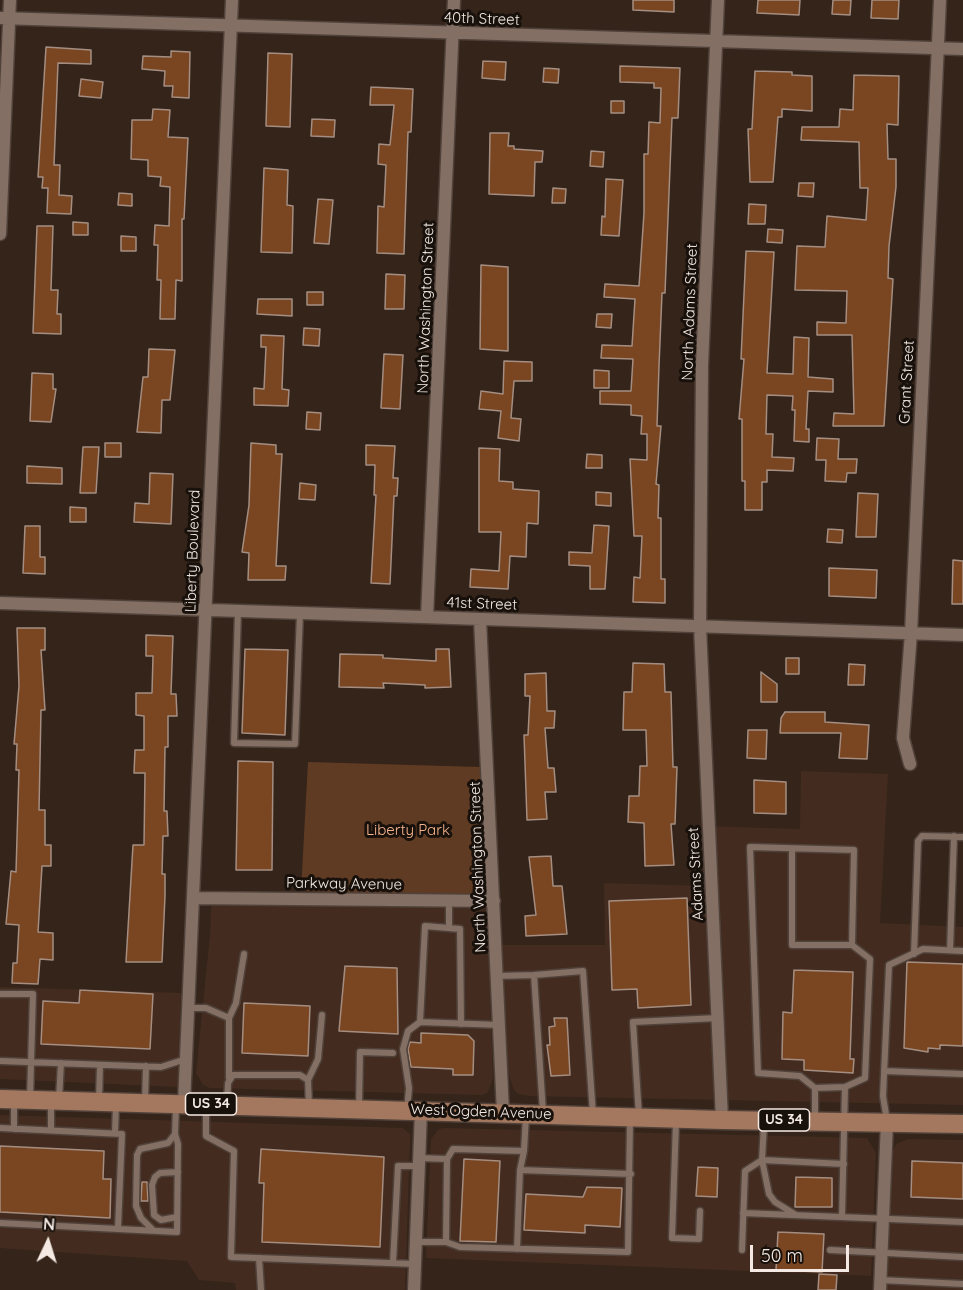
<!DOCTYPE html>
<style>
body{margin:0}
#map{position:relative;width:963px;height:1290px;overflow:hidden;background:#35241a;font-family:Quicksand,sans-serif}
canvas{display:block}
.north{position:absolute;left:18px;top:1212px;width:60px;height:60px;-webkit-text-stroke:4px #17100b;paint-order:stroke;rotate:4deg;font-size:16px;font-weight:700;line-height:24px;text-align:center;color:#f5eae3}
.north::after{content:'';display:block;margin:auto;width:21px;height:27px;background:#f5eae3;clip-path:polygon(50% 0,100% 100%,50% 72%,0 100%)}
.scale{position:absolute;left:750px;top:1245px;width:99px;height:27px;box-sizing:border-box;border:3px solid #f5eae3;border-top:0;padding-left:8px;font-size:18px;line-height:21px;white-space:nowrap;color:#f5eae3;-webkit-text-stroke:4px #17100b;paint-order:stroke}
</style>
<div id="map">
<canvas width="963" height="1290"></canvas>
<div class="north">N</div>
<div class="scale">50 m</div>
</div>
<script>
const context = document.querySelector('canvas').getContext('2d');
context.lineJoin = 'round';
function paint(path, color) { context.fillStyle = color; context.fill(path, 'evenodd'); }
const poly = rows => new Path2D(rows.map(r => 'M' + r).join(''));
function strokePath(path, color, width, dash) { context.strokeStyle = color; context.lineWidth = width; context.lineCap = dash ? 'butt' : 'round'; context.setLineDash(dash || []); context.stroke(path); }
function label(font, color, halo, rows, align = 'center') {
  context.font = font + ' Quicksand,sans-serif'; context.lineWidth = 6; context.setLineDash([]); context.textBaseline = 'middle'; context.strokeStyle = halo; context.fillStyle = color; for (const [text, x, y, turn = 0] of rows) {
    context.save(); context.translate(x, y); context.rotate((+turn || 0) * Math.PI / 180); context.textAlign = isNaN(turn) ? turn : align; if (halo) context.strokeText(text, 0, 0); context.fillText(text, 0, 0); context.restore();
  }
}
paint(poly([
 [801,771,888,774,880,923,963,927,963,1105,529,1096,518,1094,514,1090,508,1072,502,945,605,945,604,883,705,886,703,826,800,829],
 [222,901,477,907,484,910,487,916,493,1078,488,1092,483,1095,210,1088,203,1085,196,1073,210,935,211,907],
 [0,987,181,993,178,1087,0,1079],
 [0,1115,403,1128,410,1134,410,1142,405,1290,236,1290,235,1283,199,1280,187,1261,0,1248],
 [445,1128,867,1138,876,1153,871,1276,426,1258,431,1139,439,1129],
 [908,1139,963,1140,963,1290,886,1290,891,1155,896,1144]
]), '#432c1f');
paint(poly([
 [308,762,481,767,486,889,473,896,301,891]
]), '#603b23');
const building = poly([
 [633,0,674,0,674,12,633,10,633,0],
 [758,0,800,0,799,15,757,13,758,0],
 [833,0,851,0,850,15,832,14,833,0],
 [872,0,899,0,898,19,871,18,872,0],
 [46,47,91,50,91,64,58,63,54,165,60,165,59,195,72,196,71,214,47,213,48,188,42,188,43,177,38,177,46,47],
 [171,51,190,52,189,98,172,97,173,86,164,86,165,71,142,69,143,56,171,57,171,51],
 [268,53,292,54,290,127,266,126,268,53],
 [483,61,506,62,505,80,482,78,483,61],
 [620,66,680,68,678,118,672,118,665,293,662,293,659,366,657,426,661,426,656,484,659,485,658,518,661,518,661,579,665,579,665,603,633,602,634,577,640,578,642,536,634,536,630,459,647,460,647,434,641,434,642,416,631,415,631,405,600,404,600,391,631,391,633,359,601,358,602,345,632,346,635,299,604,297,605,284,639,286,644,213,644,154,648,154,649,122,660,123,661,88,654,88,654,83,620,82,620,66],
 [544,68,559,69,558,83,543,82,544,68],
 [755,71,792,72,792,75,812,76,812,111,782,109,782,117,778,117,773,182,750,182,748,129,752,129,755,71],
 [854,75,899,76,898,125,887,124,888,159,896,159,896,187,889,246,888,278,893,279,884,426,833,426,834,413,854,414,852,335,817,335,817,322,846,323,847,291,795,290,797,246,825,247,827,216,866,220,868,188,860,188,859,142,801,140,802,127,839,127,840,109,853,110,854,75],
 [81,79,103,82,101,98,79,96,81,79],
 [371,87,413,89,411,132,408,132,404,254,377,253,378,206,384,207,386,165,378,164,379,144,390,145,394,105,370,105,371,87],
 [611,101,624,101,624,113,611,113,611,101],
 [153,109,170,110,168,137,188,138,184,219,182,219,182,281,176,280,175,319,160,319,161,280,157,280,158,245,154,245,155,225,169,226,170,187,160,186,161,177,148,176,148,160,131,159,132,120,152,120,153,109],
 [312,119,335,120,334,137,311,136,312,119],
 [490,133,509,133,508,146,514,146,514,149,543,151,542,162,535,162,534,196,489,194,490,133],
 [591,151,604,152,603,167,590,166,591,151],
 [264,168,288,170,287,205,293,206,292,253,261,252,264,168],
 [606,179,623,180,619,236,601,235,602,216,605,217,606,179],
 [799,183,814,183,813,197,798,196,799,183],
 [553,188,566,189,565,203,552,203,553,188],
 [119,193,132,194,132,206,118,205,119,193],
 [318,199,333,200,329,244,314,243,318,199],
 [749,204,766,205,765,224,748,224,749,204],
 [73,222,88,223,88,235,73,235,73,222],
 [37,226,53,226,51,290,58,290,57,314,61,314,61,334,33,333,37,226],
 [768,229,783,230,782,243,767,242,768,229],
 [121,236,136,237,136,251,121,251,121,236],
 [746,251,774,252,767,373,793,374,794,337,809,338,808,377,833,379,833,392,808,391,806,429,809,429,809,442,794,441,795,410,792,410,793,396,767,395,766,434,773,434,772,457,794,458,793,471,767,470,767,482,762,482,762,510,745,510,745,481,742,481,742,419,739,419,744,359,741,359,746,251],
 [481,265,508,267,508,351,480,349,481,265],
 [386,274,405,275,404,309,385,309,386,274],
 [307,292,323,292,323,305,307,305,307,292],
 [258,299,292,299,292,316,257,314,258,299],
 [597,314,612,314,611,328,596,327,597,314],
 [304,328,320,329,319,346,303,345,304,328],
 [261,335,284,336,282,389,289,390,288,406,254,405,254,388,264,389,266,347,261,347,261,335],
 [149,349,175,350,170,400,162,400,161,433,137,432,143,377,148,377,149,349],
 [384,354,403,355,400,409,381,408,384,354],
 [504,361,532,362,532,381,514,381,511,418,521,419,519,441,498,438,501,411,479,409,481,391,503,394,504,361],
 [594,370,609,371,609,388,594,388,594,370],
 [32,373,53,374,53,389,56,389,51,422,30,421,32,373],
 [307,412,321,413,320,430,306,429,307,412],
 [817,438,839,439,838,459,857,459,856,473,847,473,846,482,825,481,826,460,816,460,817,438],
 [105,443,121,443,121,457,105,457,105,443],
 [251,443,276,445,276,454,282,454,276,566,286,566,285,580,248,580,249,553,242,552,249,505,251,443],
 [366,445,395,446,393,478,398,478,397,496,394,496,390,584,371,583,376,495,374,495,375,465,366,465,366,445],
 [83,447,99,447,96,493,80,493,83,447],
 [479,448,500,449,499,481,513,482,513,489,539,491,538,524,527,523,526,557,510,556,508,589,470,587,471,569,499,571,501,532,479,532,479,448],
 [587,454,602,455,602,468,586,468,587,454],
 [27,466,62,468,62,484,27,483,27,466],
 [150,473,173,474,171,524,134,522,135,503,149,504,150,473],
 [300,483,316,485,315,500,299,499,300,483],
 [596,492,611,493,611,506,596,505,596,492],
 [858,493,878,494,876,537,856,537,858,493],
 [70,507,86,508,86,522,70,522,70,507],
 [594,525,609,526,605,589,590,589,590,566,569,565,569,552,592,553,594,525],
 [25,526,40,526,40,557,45,557,45,574,23,573,25,526],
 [828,529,843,530,842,543,827,542,828,529],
 [953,560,963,561,963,604,952,604,953,560],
 [829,568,877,570,876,598,829,596,829,568],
 [17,628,45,628,45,650,41,650,45,710,41,710,39,810,45,810,45,845,51,845,51,866,42,866,38,932,53,933,53,960,40,959,38,984,12,983,13,963,17,963,19,925,6,924,11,871,16,872,19,770,16,770,17,744,14,744,19,686,17,628],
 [146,635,173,636,171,694,176,694,177,716,168,716,168,747,165,747,164,811,167,811,168,836,163,836,162,874,165,874,165,896,162,962,126,962,133,845,144,845,145,773,134,773,135,750,144,750,144,716,136,715,136,693,152,693,153,656,146,656,146,635],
 [245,649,288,650,285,735,242,733,245,649],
 [436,649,449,649,451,687,425,688,425,685,383,683,384,688,339,687,340,654,383,655,383,658,436,661,436,649],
 [786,658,799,658,799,674,786,674,786,658],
 [633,663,664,664,665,692,671,692,673,767,677,767,675,824,671,824,674,865,645,866,644,823,628,822,629,796,639,796,640,766,647,766,646,730,623,730,624,692,632,692,633,663],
 [849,664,865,665,864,685,848,685,849,664],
 [761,672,777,684,777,702,761,702,761,672],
 [546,673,547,711,555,711,554,728,545,728,548,768,554,768,556,792,545,792,547,819,527,820,524,735,528,735,530,696,525,696,525,674,546,673],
 [785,712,825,712,825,722,869,725,867,759,839,758,841,733,780,733,781,718,785,712],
 [748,730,767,730,766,759,747,758,748,730],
 [238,761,273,762,272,870,236,870,238,761],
 [754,780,786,782,786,814,754,813,754,780],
 [551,856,553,886,562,886,567,934,526,936,525,916,536,915,529,857,551,856],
 [687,898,691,1005,638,1008,637,989,612,990,609,901,687,898],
 [907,962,963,964,963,1046,940,1045,940,1049,928,1048,928,1052,904,1048,907,962],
 [345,966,397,968,398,1034,339,1031,345,966],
 [794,970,853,972,850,1059,854,1059,853,1073,804,1070,804,1060,782,1059,783,1012,792,1013,794,970],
 [80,990,153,994,150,1049,41,1044,43,1001,79,1003,80,990],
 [244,1003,310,1006,308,1056,242,1053,244,1003],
 [554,1018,567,1018,570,1075,551,1076,547,1045,550,1045,549,1027,555,1026,554,1018],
 [421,1033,468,1035,474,1041,473,1075,453,1075,453,1069,411,1067,408,1049,410,1042,421,1043,421,1033],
 [0,1146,104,1151,103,1179,111,1179,110,1218,0,1212,0,1146],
 [261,1149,384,1157,380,1247,262,1242,264,1183,259,1183,261,1149],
 [464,1159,500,1161,496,1242,460,1241,464,1159],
 [912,1161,963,1163,963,1199,911,1197,912,1161],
 [698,1167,718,1168,717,1197,696,1196,698,1167],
 [796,1177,832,1178,832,1207,795,1207,796,1177],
 [142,1182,147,1182,148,1201,141,1201,142,1182],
 [587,1187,622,1188,620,1227,585,1225,585,1233,524,1230,526,1194,583,1197,587,1187],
 [778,1232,824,1234,822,1272,776,1270,778,1232],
 [819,1274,837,1275,836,1290,818,1290,819,1274]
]);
paint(building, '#7a4521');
strokePath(building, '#a48e82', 1.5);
const service = poly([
 [238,611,234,743,295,744,300,613],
 [792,849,792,945,852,945],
 [449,928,449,900],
 [950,950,954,836],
 [914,954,918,841,922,836,963,837],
 [497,976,534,975],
 [0,994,33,994,30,1098],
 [189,1008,206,1008,229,1018],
 [420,1022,425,926,460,929,461,1024],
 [0,1061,161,1067,186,1059],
 [884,1071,963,1074],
 [229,1078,229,1018,236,1003,244,954],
 [308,1080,318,1059,322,1015],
 [815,1088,800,1076,758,1073,750,847,854,850,852,945,870,959,865,1078,845,1087],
 [59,1099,61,1063],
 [99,1100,100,1065],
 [145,1102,146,1066],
 [227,1103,228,1083,233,1075,300,1075,308,1080,309,1106],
 [206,1108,206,1136,234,1151,231,1257,415,1264],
 [359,1108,360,1052,393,1053],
 [407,1110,409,1088,403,1049,408,1031,420,1022,499,1025],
 [543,1112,534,975,583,971,593,1115],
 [639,1117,633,1022,718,1018],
 [815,1120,815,1088,845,1087,842,1217],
 [887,1121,883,1096,889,965,923,949,963,951],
 [676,1122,672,1238,699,1239,700,1211],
 [0,1128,122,1134,118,1228],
 [14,1129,14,1103],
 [51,1130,51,1104],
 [115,1133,116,1104],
 [419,1158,447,1159,453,1149,524,1151,526,1116],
 [520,1170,631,1174],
 [743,1213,963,1222],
 [796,1215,775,1202,769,1194,762,1160,844,1164],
 [177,1217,161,1220,154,1215,152,1185,155,1177,160,1173,178,1172],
 [0,1223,177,1232,178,1144,175,1134,176,1107],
 [153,1230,141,1218,136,1206,137,1155,140,1149,168,1143,175,1134],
 [416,1242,446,1242,460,1247,628,1252,630,1121],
 [446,1242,447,1159],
 [517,1249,520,1170,524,1151],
 [742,1250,745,1171,762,1160,764,1124],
 [830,1250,963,1257],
 [259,1258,261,1290],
 [393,1263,398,1166,418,1166],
 [880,1280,963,1284]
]);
const minor = poly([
 [718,0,702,365,700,626,722,1120],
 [0,18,963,49],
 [0,234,10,0],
 [0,603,963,635],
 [427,617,454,0],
 [480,619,503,1113],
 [910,764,903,738,911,633,940,0],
 [193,898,494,901],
 [184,1104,232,0],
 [414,1290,421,1111],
 [880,1290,887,1122]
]);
const primary = poly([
 [0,1099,722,1120,963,1124]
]);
strokePath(service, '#50423a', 9);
strokePath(minor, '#50423a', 15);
strokePath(primary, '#50423a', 21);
strokePath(service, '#836f63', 6);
strokePath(minor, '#836f63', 12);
strokePath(primary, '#a4785e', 18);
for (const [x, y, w] of [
 [211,1104,51],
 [784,1120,51]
]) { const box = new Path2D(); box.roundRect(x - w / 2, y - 11, w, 22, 4.5); context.fillStyle = '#17100b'; context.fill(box); strokePath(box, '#f5eae3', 1.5); }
label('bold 14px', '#f5eae3', null, [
 ["US 34",211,1104],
 ["US 34",784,1120]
]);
label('15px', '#f5eae3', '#17100b', [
 ["40th Street",482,19,2],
 ["North Washington Street",426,308,-88],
 ["North Adams Street",690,312,-88],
 ["Grant Street",907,382,-87],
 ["Liberty Boulevard",193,551,-88],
 ["41st Street",482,604,2],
 ["North Washington Street",478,867,-92],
 ["Adams Street",696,874,-93],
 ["Parkway Avenue",344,884,1],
 ["West Ogden Avenue",481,1112,2]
]);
label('15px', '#f9b68e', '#17100b', [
 ["Liberty Park",408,830]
]);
</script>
